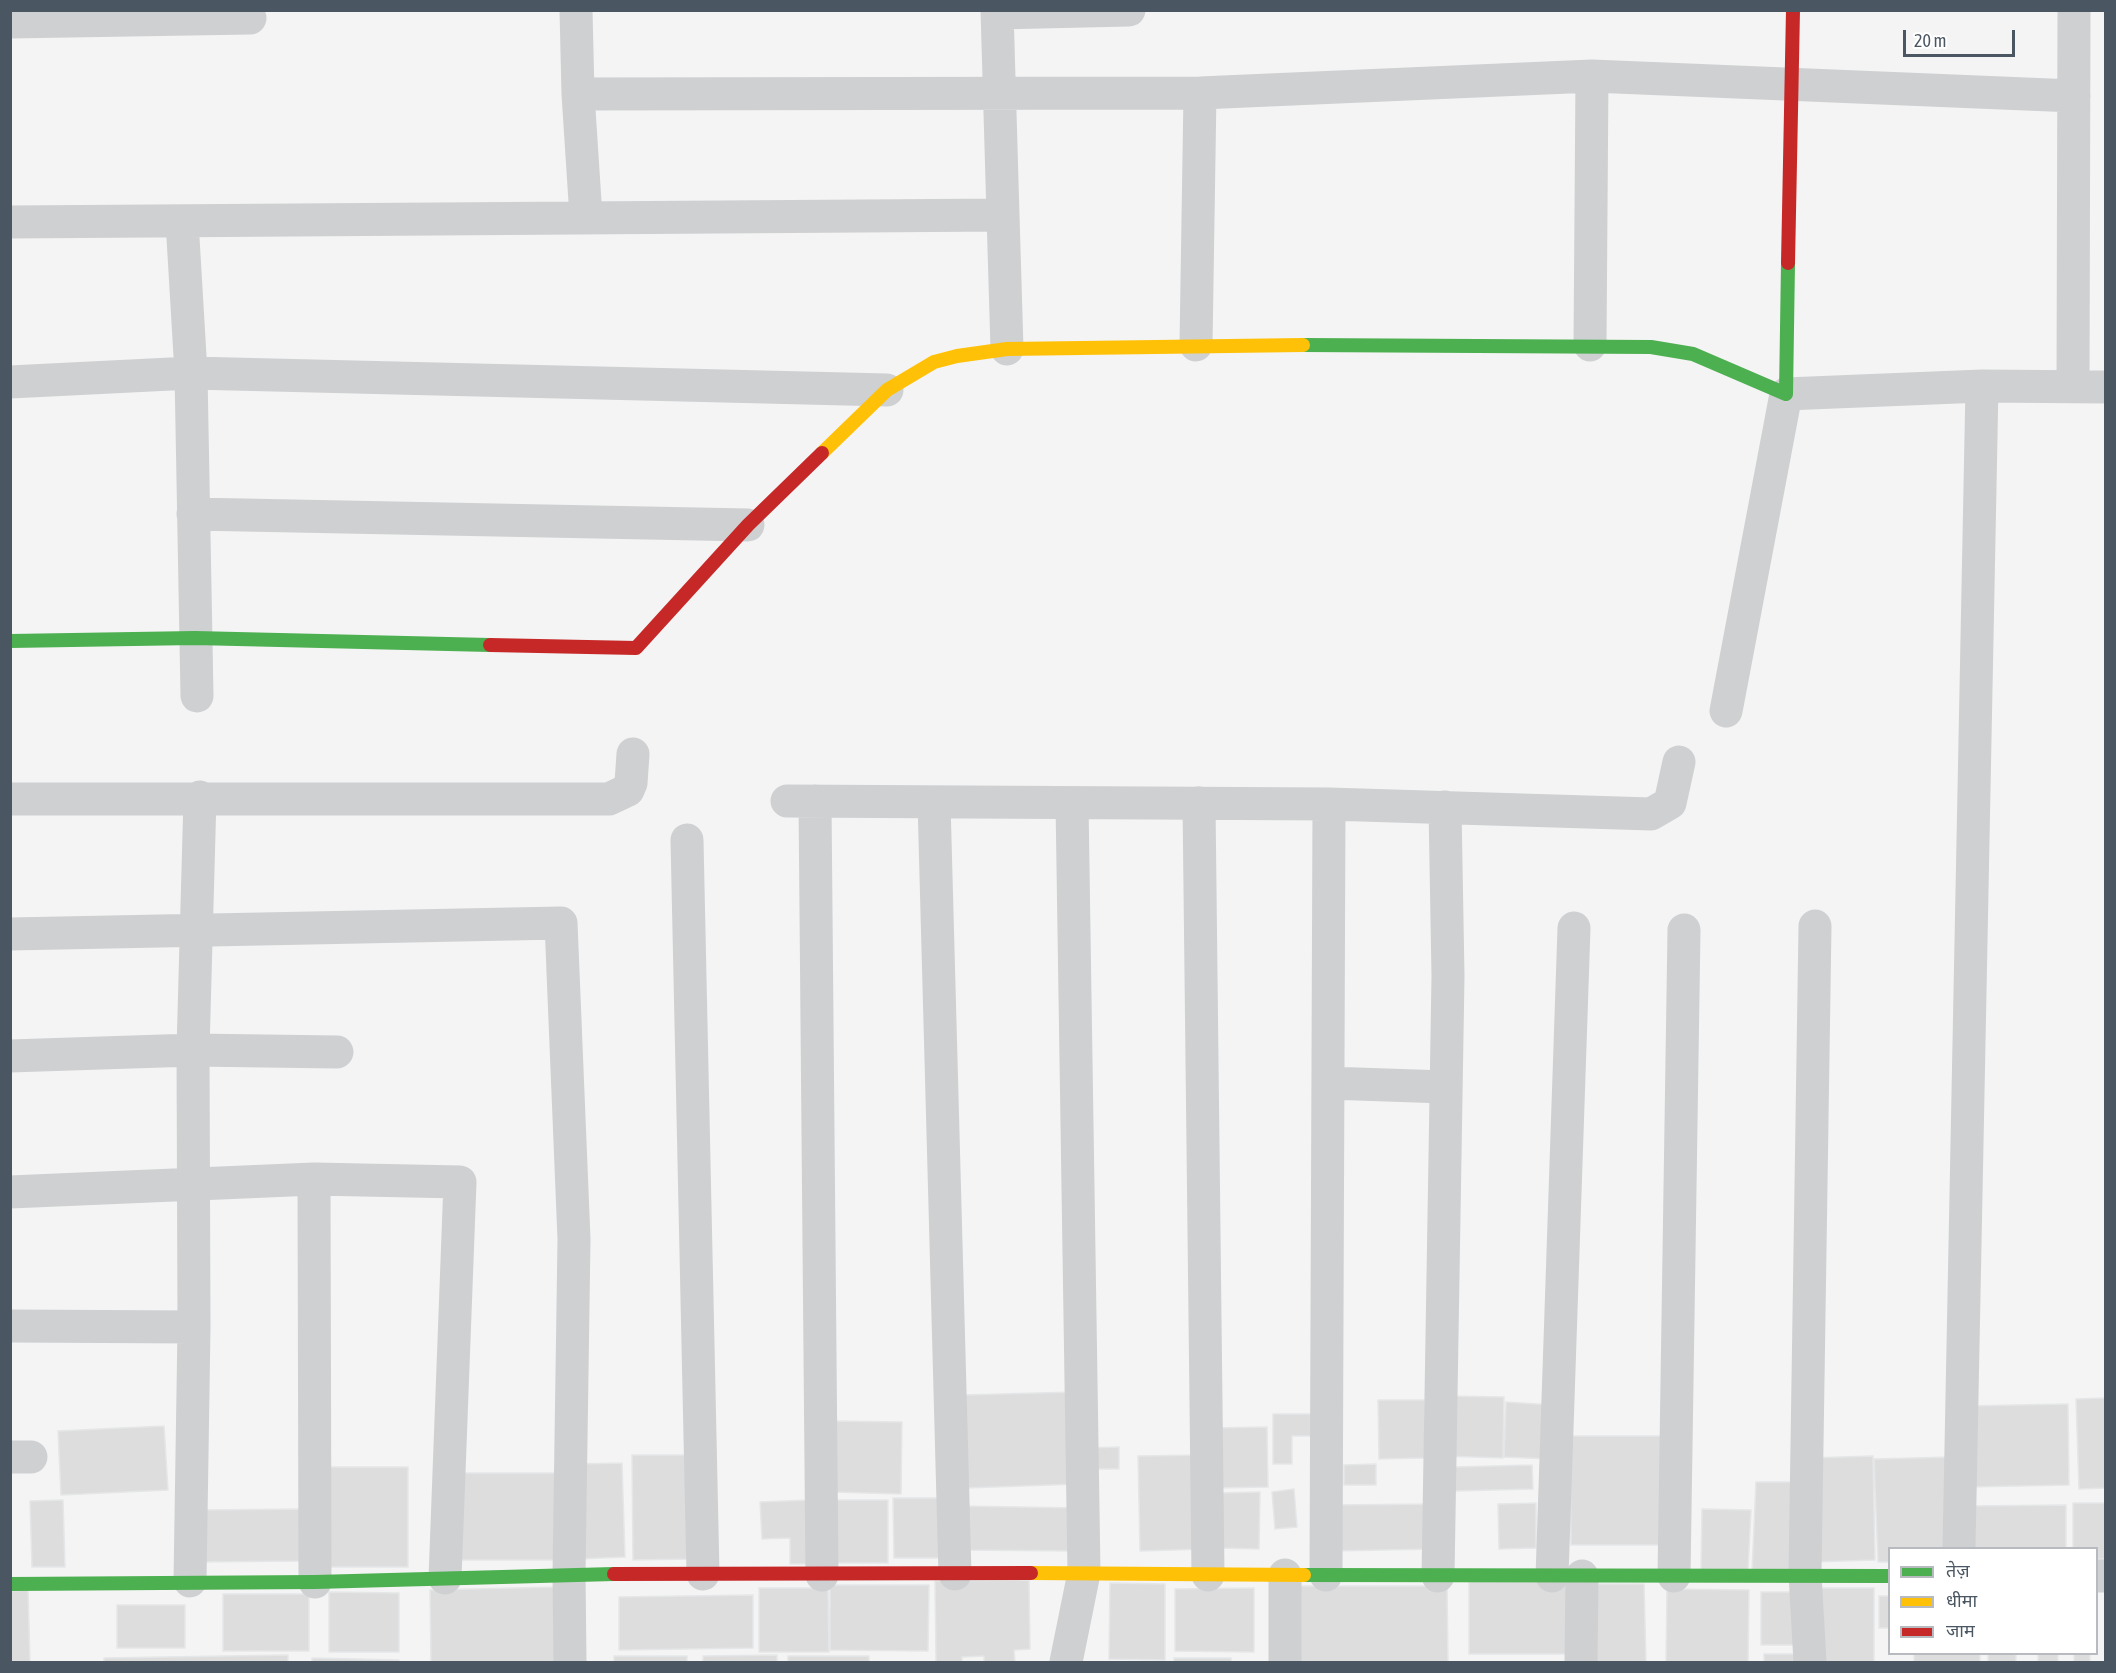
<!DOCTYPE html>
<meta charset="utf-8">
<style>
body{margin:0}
#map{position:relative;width:2116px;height:1673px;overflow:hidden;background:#f4f4f4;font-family:"Asap Condensed","Noto Sans Devanagari",sans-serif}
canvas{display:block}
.frame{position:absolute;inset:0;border:12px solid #4a5661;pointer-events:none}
.legend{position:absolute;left:1888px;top:1547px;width:210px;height:108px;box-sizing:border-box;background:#fff;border:2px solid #b7bbc0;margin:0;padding:8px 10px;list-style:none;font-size:18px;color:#4a5661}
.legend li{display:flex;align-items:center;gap:12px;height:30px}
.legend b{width:30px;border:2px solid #b7bbc0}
.scale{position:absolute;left:1903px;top:30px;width:112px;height:27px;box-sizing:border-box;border:3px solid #4a5661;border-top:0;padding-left:8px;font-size:18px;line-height:21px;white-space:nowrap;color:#4a5661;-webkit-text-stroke:4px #fff;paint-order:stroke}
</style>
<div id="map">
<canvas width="2116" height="1673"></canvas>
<div class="frame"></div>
<ul class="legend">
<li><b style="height:8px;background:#4caf50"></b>तेज़</li>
<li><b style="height:8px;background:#ffc107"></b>धीमा</li>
<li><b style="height:8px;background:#c62828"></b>जाम</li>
</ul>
<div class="scale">20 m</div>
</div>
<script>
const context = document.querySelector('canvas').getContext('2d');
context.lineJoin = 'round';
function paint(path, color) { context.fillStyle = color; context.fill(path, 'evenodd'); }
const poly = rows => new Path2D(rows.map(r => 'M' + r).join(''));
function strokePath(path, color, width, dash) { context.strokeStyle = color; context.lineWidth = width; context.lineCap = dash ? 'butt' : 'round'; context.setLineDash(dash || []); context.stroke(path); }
const building = poly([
 [1075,1392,1078,1484,966,1488,963,1395,1075,1392],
 [1445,1396,1504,1397,1503,1458,1443,1456,1445,1396],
 [2106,1398,2106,1488,2079,1489,2076,1399,2106,1398],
 [1378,1400,1425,1400,1426,1458,1379,1459,1378,1400],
 [1506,1402,1552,1405,1549,1459,1504,1457,1506,1402],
 [2068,1404,2069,1485,1967,1487,1966,1406,2068,1404],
 [1273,1414,1318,1414,1318,1436,1292,1436,1292,1464,1273,1464,1273,1414],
 [834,1421,902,1422,901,1494,833,1492,834,1421],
 [164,1426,168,1490,61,1495,58,1431,164,1426],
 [1267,1427,1268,1487,1215,1488,1214,1428,1267,1427],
 [1570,1436,1665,1436,1665,1545,1571,1545,1570,1436],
 [1119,1447,1119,1469,1086,1469,1087,1448,1119,1447],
 [632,1455,689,1455,691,1559,633,1560,632,1455],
 [1204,1455,1206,1549,1140,1551,1138,1456,1204,1455],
 [1873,1456,1875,1560,1812,1562,1809,1458,1873,1456],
 [1951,1457,1954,1548,1890,1548,1890,1562,1878,1562,1874,1459,1951,1457],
 [622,1463,625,1557,579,1559,576,1464,622,1463],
 [1376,1464,1376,1485,1344,1485,1344,1465,1376,1464],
 [1532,1465,1533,1489,1454,1491,1454,1467,1532,1465],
 [323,1467,408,1467,408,1567,323,1567,323,1467],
 [460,1473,563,1473,563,1560,460,1560,460,1473],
 [1756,1482,1803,1482,1802,1571,1752,1571,1756,1482],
 [1294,1489,1297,1527,1275,1529,1272,1492,1294,1489],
 [1260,1492,1259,1549,1219,1548,1219,1493,1260,1492],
 [893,1498,949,1498,950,1558,894,1558,893,1498],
 [63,1500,65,1567,32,1567,30,1501,63,1500],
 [812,1500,814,1564,790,1564,790,1538,762,1539,760,1502,812,1500],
 [826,1500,888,1500,888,1563,826,1563,826,1500],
 [1536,1503,1536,1548,1499,1549,1498,1504,1536,1503],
 [2073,1503,2106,1503,2106,1559,2096,1559,2096,1548,2073,1548,2073,1503],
 [1433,1504,1434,1549,1332,1551,1331,1505,1433,1504],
 [2066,1505,2066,1548,1969,1548,1969,1506,2066,1505],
 [959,1506,1078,1508,1077,1551,958,1550,959,1506],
 [303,1509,303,1561,198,1562,198,1510,303,1509],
 [1702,1509,1751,1510,1748,1570,1701,1570,1702,1509],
 [1029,1580,1030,1649,1014,1650,1015,1662,984,1662,984,1656,962,1657,962,1662,936,1662,935,1581,1029,1580],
 [1469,1580,1572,1580,1572,1654,1469,1654,1469,1580],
 [1110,1583,1165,1584,1165,1660,1109,1659,1110,1583],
 [1593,1584,1644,1584,1646,1662,1594,1662,1593,1584],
 [830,1585,929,1585,928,1651,830,1650,830,1585],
 [1297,1586,1447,1586,1448,1662,1297,1662,1297,1586],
 [557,1587,559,1662,431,1662,430,1590,557,1587],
 [759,1588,828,1588,829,1652,759,1652,759,1588],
 [1254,1588,1254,1652,1175,1651,1175,1589,1254,1588],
 [1817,1588,1874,1588,1874,1662,1817,1662,1817,1588],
 [1667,1589,1749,1590,1748,1662,1666,1662,1667,1589],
 [28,1590,30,1662,10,1662,10,1591,28,1590],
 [329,1592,399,1593,399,1652,329,1652,329,1592],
 [1761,1592,1803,1592,1802,1645,1761,1645,1761,1592],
 [223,1594,309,1594,309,1651,223,1651,223,1594],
 [753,1595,753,1648,619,1650,619,1597,753,1595],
 [1879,1596,1890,1596,1890,1628,1879,1628,1879,1596],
 [117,1605,185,1605,185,1648,117,1648,117,1605],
 [1764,1654,1803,1654,1803,1662,1764,1662,1764,1654],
 [1914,1654,1980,1654,1980,1662,1914,1662,1914,1654],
 [1988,1654,2016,1654,2016,1662,1988,1662,1988,1654],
 [2038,1654,2058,1654,2058,1662,2038,1662,2038,1654],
 [2074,1654,2090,1654,2090,1662,2074,1662,2074,1654],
 [288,1655,288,1662,104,1662,104,1658,288,1655],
 [777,1655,777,1662,703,1662,703,1656,777,1655],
 [614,1656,687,1656,687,1662,614,1662,614,1656],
 [788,1656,869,1656,869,1662,788,1662,788,1656],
 [312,1658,399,1660,399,1662,312,1662,312,1658],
 [1174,1658,1231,1658,1231,1662,1174,1662,1174,1658]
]);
paint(building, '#ddddde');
strokePath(building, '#e5e6e7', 1.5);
strokePath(poly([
 [576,10,578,94,586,217],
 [997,13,1129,10],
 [10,22,250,18],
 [578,94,1200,93,1592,76,2074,96],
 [1003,215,1007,349],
 [182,221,191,373,197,696],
 [10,222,1003,215,997,10],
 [1196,345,1200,93],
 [1590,345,1592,76],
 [10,382,191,373,887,390],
 [2073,386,2074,10],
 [193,514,748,525],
 [1726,711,1786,394,1982,386],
 [10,799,609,799,628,790,631,783,633,754],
 [787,801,1329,804,1651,814,1670,803,1679,762],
 [815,801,822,1575],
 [934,802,955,1574],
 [1199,803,1208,1575],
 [687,840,703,1574],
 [10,934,561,923,574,1239,569,1574,570,1662],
 [10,1056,193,1050,337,1052],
 [1328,1083,1445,1087],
 [314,1179,315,1582],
 [10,1192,314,1179,460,1182,445,1578],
 [10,1326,194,1327],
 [10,1457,31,1457],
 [1959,1548,1982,386,2106,387],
 [1326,1575,1329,804],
 [1438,1576,1448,976,1445,807],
 [1552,1576,1574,928],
 [1674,1576,1684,930],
 [2096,1576,2106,1576],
 [190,1581,194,1327,193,1050,200,797],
 [1066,1662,1084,1573,1072,803],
 [1285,1662,1285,1575],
 [1581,1662,1582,1576],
 [1810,1662,1805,1574,1815,926]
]), '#ced0d2', 33);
strokePath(poly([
 [1303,345,1651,347,1693,354,1786,394,1788,263],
 [10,641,195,638,490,645],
 [1304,1575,1890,1576],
 [10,1584,315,1582,614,1574]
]), '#4caf50', 14);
strokePath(poly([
 [822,453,887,390,934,362,957,356,1007,349,1303,345],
 [1031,1573,1304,1575]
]), '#ffc107', 14);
strokePath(poly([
 [1788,263,1793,10],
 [490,645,636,648,748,525,822,453],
 [614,1574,1031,1573]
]), '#c62828', 14);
</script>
